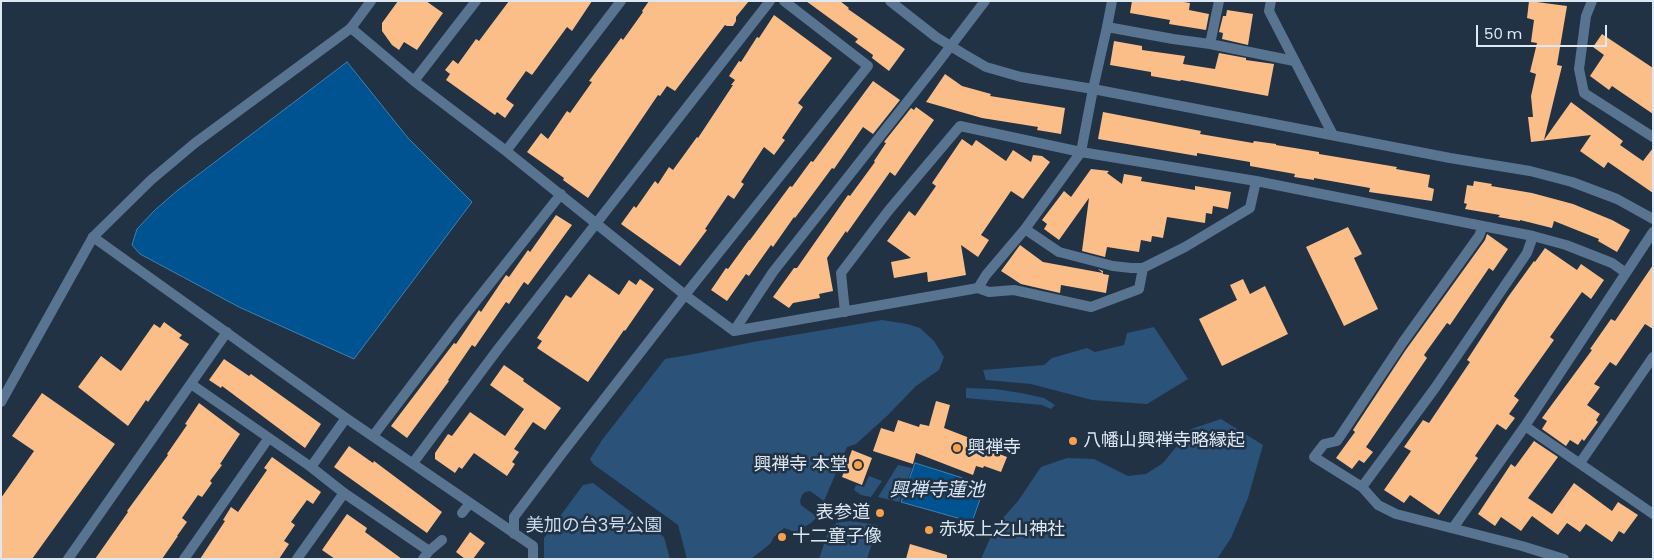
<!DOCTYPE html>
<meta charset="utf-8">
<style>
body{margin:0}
#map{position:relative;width:1654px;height:560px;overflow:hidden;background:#213244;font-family:Poppins,sans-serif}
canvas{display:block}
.frame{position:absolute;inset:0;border:2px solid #dde8f3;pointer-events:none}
.scale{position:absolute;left:1476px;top:25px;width:131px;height:22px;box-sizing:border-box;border:2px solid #dde8f3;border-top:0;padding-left:6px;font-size:15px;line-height:18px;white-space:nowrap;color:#dde8f3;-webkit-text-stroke:4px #213244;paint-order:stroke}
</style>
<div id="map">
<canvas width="1654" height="560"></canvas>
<div class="frame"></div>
<div class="scale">50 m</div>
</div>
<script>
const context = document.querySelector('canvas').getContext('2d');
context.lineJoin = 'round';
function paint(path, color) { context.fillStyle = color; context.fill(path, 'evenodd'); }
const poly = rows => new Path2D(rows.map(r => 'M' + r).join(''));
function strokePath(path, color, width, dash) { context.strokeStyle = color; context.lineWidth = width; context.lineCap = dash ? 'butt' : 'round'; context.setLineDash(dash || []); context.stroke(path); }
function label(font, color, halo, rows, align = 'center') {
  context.font = font + ' Poppins,"Noto Sans JP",sans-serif'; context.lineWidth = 5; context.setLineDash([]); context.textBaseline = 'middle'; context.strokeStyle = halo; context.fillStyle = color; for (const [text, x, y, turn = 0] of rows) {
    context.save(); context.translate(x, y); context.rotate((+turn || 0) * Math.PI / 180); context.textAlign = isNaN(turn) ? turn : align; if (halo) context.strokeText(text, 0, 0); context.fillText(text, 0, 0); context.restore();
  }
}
paint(poly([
 [882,320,907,324,920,328,934,341,944,357,939,370,916,386,887,416,856,444,847,447,824,501,810,491,805,492,802,495,800,501,801,505,817,517,811,523,795,532,784,528,774,537,770,544,752,558,687,559,678,525,593,464,590,459,602,440,665,359,694,354,753,342],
 [1154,327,1188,379,1147,404,1092,400,1031,384,986,380,983,370,1044,365,1052,358,1087,348,1095,352,1124,345,1127,333],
 [966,388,995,389,1021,393,1044,398,1055,405,1051,409,1042,405,966,398],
 [1221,419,1263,445,1248,498,1231,538,1217,559,981,559,995,527,1018,501,1041,467,1067,458,1094,459,1128,476,1146,474,1163,463,1191,429],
 [898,465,912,468,899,502,878,497],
 [869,476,882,481,871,497,861,495,854,490,856,485,864,487],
 [593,483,664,537,670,559,544,559,544,538,583,485],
 [851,521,878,525,867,559,819,559,828,532,836,523]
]), '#2b5279');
const water = poly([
 [347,62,408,138,472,202,354,359,239,307,140,254,132,245,137,229,155,210,178,190,347,62],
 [915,463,985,485,972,522,901,502,915,463]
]);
paint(water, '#005391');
strokePath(water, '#4280ae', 1);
paint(poly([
 [398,1,426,1,443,13,417,50,404,42,399,50,392,45,382,31,382,23],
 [509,1,592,1,572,31,567,27,532,75,526,71,506,99,514,105,505,118,497,112,495,115,446,80,450,74,445,70,453,60,458,64,476,39,479,41],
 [649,1,749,1,736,17,736,21,733,26,727,26,725,25,675,91,667,86,660,96,658,95,588,198,563,180,564,178,527,152,541,133,548,139,567,111,570,113,592,82,589,81,621,38,623,40,643,12,642,11],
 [806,1,840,1,849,8,848,9,905,49,889,71,872,58,873,55,855,42,858,39],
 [1132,1,1178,1,1190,3,1189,10,1209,14,1206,30,1169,24,1170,20,1130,13],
 [1529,1,1567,6,1557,65,1562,66,1544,140,1571,102,1623,141,1620,145,1643,161,1653,148,1653,193,1608,162,1604,168,1580,151,1591,135,1531,142,1528,117,1533,117,1531,96,1536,74,1530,72,1537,43,1531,42,1534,20,1527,18],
 [1227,10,1253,14,1248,45,1222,39,1223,33,1219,32,1223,16,1226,16],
 [774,15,832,58,798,103,803,107,782,138,785,140,774,155,764,147,741,182,744,184,734,199,728,195,705,229,707,230,680,266,621,224,634,206,636,208,655,181,658,184,669,167,673,170,697,137,698,138,733,85,731,85,735,80,729,76,739,61,741,62,757,37,759,38],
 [1602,34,1653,68,1653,114,1612,86,1609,90,1590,76,1604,55,1593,47],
 [1114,41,1142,46,1142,50,1185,56,1183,64,1215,69,1219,53,1246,58,1246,60,1274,64,1268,96,1181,80,1180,81,1151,76,1151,72,1110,65],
 [945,74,962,86,991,94,990,96,1065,108,1061,134,1037,130,1038,127,982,118,926,102],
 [873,81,900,100,873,134,863,127,834,169,832,168,795,218,794,217,773,247,771,245,749,276,746,274,727,301,711,290,726,268,728,269,749,240,750,240,790,186,792,187,811,161,813,162],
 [916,107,934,120,895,176,890,172,847,233,846,231,827,258,833,291,819,294,820,298,793,303,789,308,773,297,794,268,797,268,848,195,850,196,875,162,874,161,886,143,884,142,911,108,914,110],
 [1103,112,1201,131,1200,134,1253,143,1254,141,1276,144,1276,145,1319,152,1319,154,1397,167,1396,169,1430,175,1428,187,1434,189,1432,201,1369,192,1370,188,1314,178,1314,180,1294,177,1295,174,1250,166,1250,162,1197,153,1197,156,1098,139],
 [962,139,972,146,976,140,1006,161,1013,150,1031,162,1033,155,1042,156,1050,162,1023,199,1011,191,981,235,989,240,978,257,961,245,966,275,928,282,927,272,894,278,891,262,911,258,887,241,909,211,915,216,936,186,932,183],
 [1091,169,1109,171,1107,173,1122,184,1124,174,1142,177,1141,181,1195,190,1195,186,1231,192,1228,209,1213,206,1212,214,1206,213,1205,223,1167,217,1163,238,1152,236,1151,242,1141,240,1139,252,1107,247,1105,257,1082,251,1089,198,1059,240,1044,229,1047,224,1042,220,1064,191,1071,197],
 [1474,181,1492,184,1491,186,1532,193,1573,204,1612,220,1630,230,1617,252,1598,241,1599,239,1554,221,1552,228,1520,220,1520,221,1498,217,1500,215,1465,209,1467,204,1464,203,1467,185,1473,186],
 [556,215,572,225,528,285,524,282,509,304,506,302,475,347,472,345,448,380,449,381,407,438,391,426,454,343,456,344,479,310,481,312,506,275,509,277,528,250,530,252],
 [1348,227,1362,254,1354,258,1378,309,1344,326,1306,247],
 [1487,234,1508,249,1493,271,1489,268,1450,325,1447,323,1424,355,1427,358,1366,447,1373,452,1364,463,1359,460,1352,469,1336,458,1355,432,1353,430,1405,351,1485,240],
 [1020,245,1043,262,1103,273,1098,269,1103,271,1103,274,1109,275,1106,293,1061,285,1060,293,1021,284,1001,271],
 [1545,248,1577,270,1581,264,1604,280,1591,299,1582,292,1550,337,1554,340,1514,396,1519,400,1509,414,1515,418,1506,430,1497,424,1475,456,1478,458,1439,515,1410,495,1404,503,1384,490,1411,451,1404,447,1423,420,1429,423,1470,362,1467,360,1508,297,1534,261,1535,262],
 [1653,265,1653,329,1645,324,1616,366,1610,362,1594,384,1600,387,1587,405,1600,414,1596,420,1598,422,1584,441,1582,439,1578,445,1570,440,1566,446,1542,429,1547,421,1542,418,1592,350,1590,349,1611,319,1615,321],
 [589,274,619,295,629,280,636,285,640,279,654,289,625,331,624,330,588,382,537,348,542,341,537,338,566,295,571,298],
 [1243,279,1250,294,1265,286,1288,334,1222,366,1199,319,1237,300,1230,285],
 [164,322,182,335,179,338,189,344,148,402,146,400,128,426,78,387,101,356,121,371,154,324,160,328],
 [224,359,249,376,251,374,321,424,305,448,222,386,221,388,209,380],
 [504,365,524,379,523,381,561,408,545,430,533,422,514,449,519,452,512,462,515,464,507,476,474,453,462,469,459,467,455,473,435,459,435,453,448,434,452,436,470,412,505,436,524,409,490,385],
 [42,393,115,444,32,559,1,559,1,498,34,451,12,436],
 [936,401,950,405,944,428,985,444,984,448,1007,457,1001,472,984,466,983,468,976,466,973,475,916,453,913,464,873,451,881,428,894,432,898,420,919,427,920,424,929,426],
 [199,403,240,434,220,464,222,465,210,481,212,483,202,497,198,495,182,518,187,522,177,536,178,536,162,559,95,559,128,512,127,511,168,455,167,454,187,425,185,424],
 [1534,441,1558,457,1528,498,1552,514,1574,483,1612,511,1618,502,1638,515,1624,534,1619,531,1612,542,1586,524,1580,532,1567,523,1558,535,1532,516,1521,531,1501,517,1495,526,1478,514,1511,464,1515,467],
 [349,446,373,463,374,461,442,512,427,533,334,467],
 [852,450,872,458,862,485,842,477],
 [272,457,321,492,313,504,307,500,291,522,295,525,284,541,289,544,279,559,200,559,225,521,223,520,231,507,238,512,267,470,264,468],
 [347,514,367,528,365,532,402,559,335,559,322,550],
 [470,532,485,543,473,559,465,559,456,552],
 [910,544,947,555,947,559,906,559]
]), '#fbbe88');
strokePath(poly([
 [1271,1,1269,11,1333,135],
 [1592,1,1586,16,1579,69,1584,93,1653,137],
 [1107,27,1173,39,1210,44,1219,1],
 [351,28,414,81,506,151,685,295,734,331,978,288,986,275,1025,229,1081,152,1093,89,1107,27,1112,1],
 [1210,44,1294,61],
 [414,81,476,1],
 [506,151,621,1],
 [1483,226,1479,236,1403,342,1337,441,1324,444,1314,457,1362,487,1378,505,1396,514,1522,546,1564,559],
 [1025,229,1059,252,1113,266,1131,268,1143,268,1185,247,1250,208,1256,181],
 [93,237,346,418,533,546,533,559],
 [978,288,989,292,1014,290,1091,307,1139,289,1143,268],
 [845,312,841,273,889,210,960,126,1081,152,1256,181,1533,236,1566,245,1612,263,1626,273],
 [734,331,773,272,937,64,985,1],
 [191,384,311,467,344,493,429,551],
 [1525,426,1653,514],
 [373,436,458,324,561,194],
 [413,463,498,349,770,1],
 [1580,463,1653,357],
 [311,467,346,418],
 [1362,487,1435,388,1527,253,1533,236],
 [462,513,470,503],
 [1453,528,1525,426,1653,232],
 [514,534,514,517,563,452,685,295,868,66,784,1],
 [68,559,227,332],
 [184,559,268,439],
 [297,559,344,493],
 [423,559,429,551,442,540]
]), '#597491', 10);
strokePath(poly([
 [890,1,936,37,962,53,986,67,1021,77,1093,89,1450,158,1530,171,1572,182,1617,199,1653,219],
 [1,402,93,237,151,180,195,143,351,28,371,1]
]), '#597491', 10);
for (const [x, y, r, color] of [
 [1073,441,5,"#f8a14a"],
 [957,448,5,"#f8a14a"],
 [858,465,5,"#f8a14a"],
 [880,513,5,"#f8a14a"],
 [929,530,5,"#f8a14a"],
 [782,537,5,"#f8a14a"]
]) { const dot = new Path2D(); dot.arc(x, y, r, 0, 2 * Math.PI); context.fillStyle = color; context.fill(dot); strokePath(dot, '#213244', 2); }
label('18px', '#dde8f3', '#213244', [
 ["八幡山興禅寺略縁起",1083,441],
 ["興禅寺",967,448],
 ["興禅寺 本堂",848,465,"right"],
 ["表参道",870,513,"right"],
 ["赤坂上之山神社",939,530],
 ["十二童子像",792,537]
], 'left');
label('18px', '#cadbed', '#213244', [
 ["美加の台3号公園",594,526]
]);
label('italic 19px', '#d4e5f7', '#213244', [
 ["興禅寺蓮池",937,491]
]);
</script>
